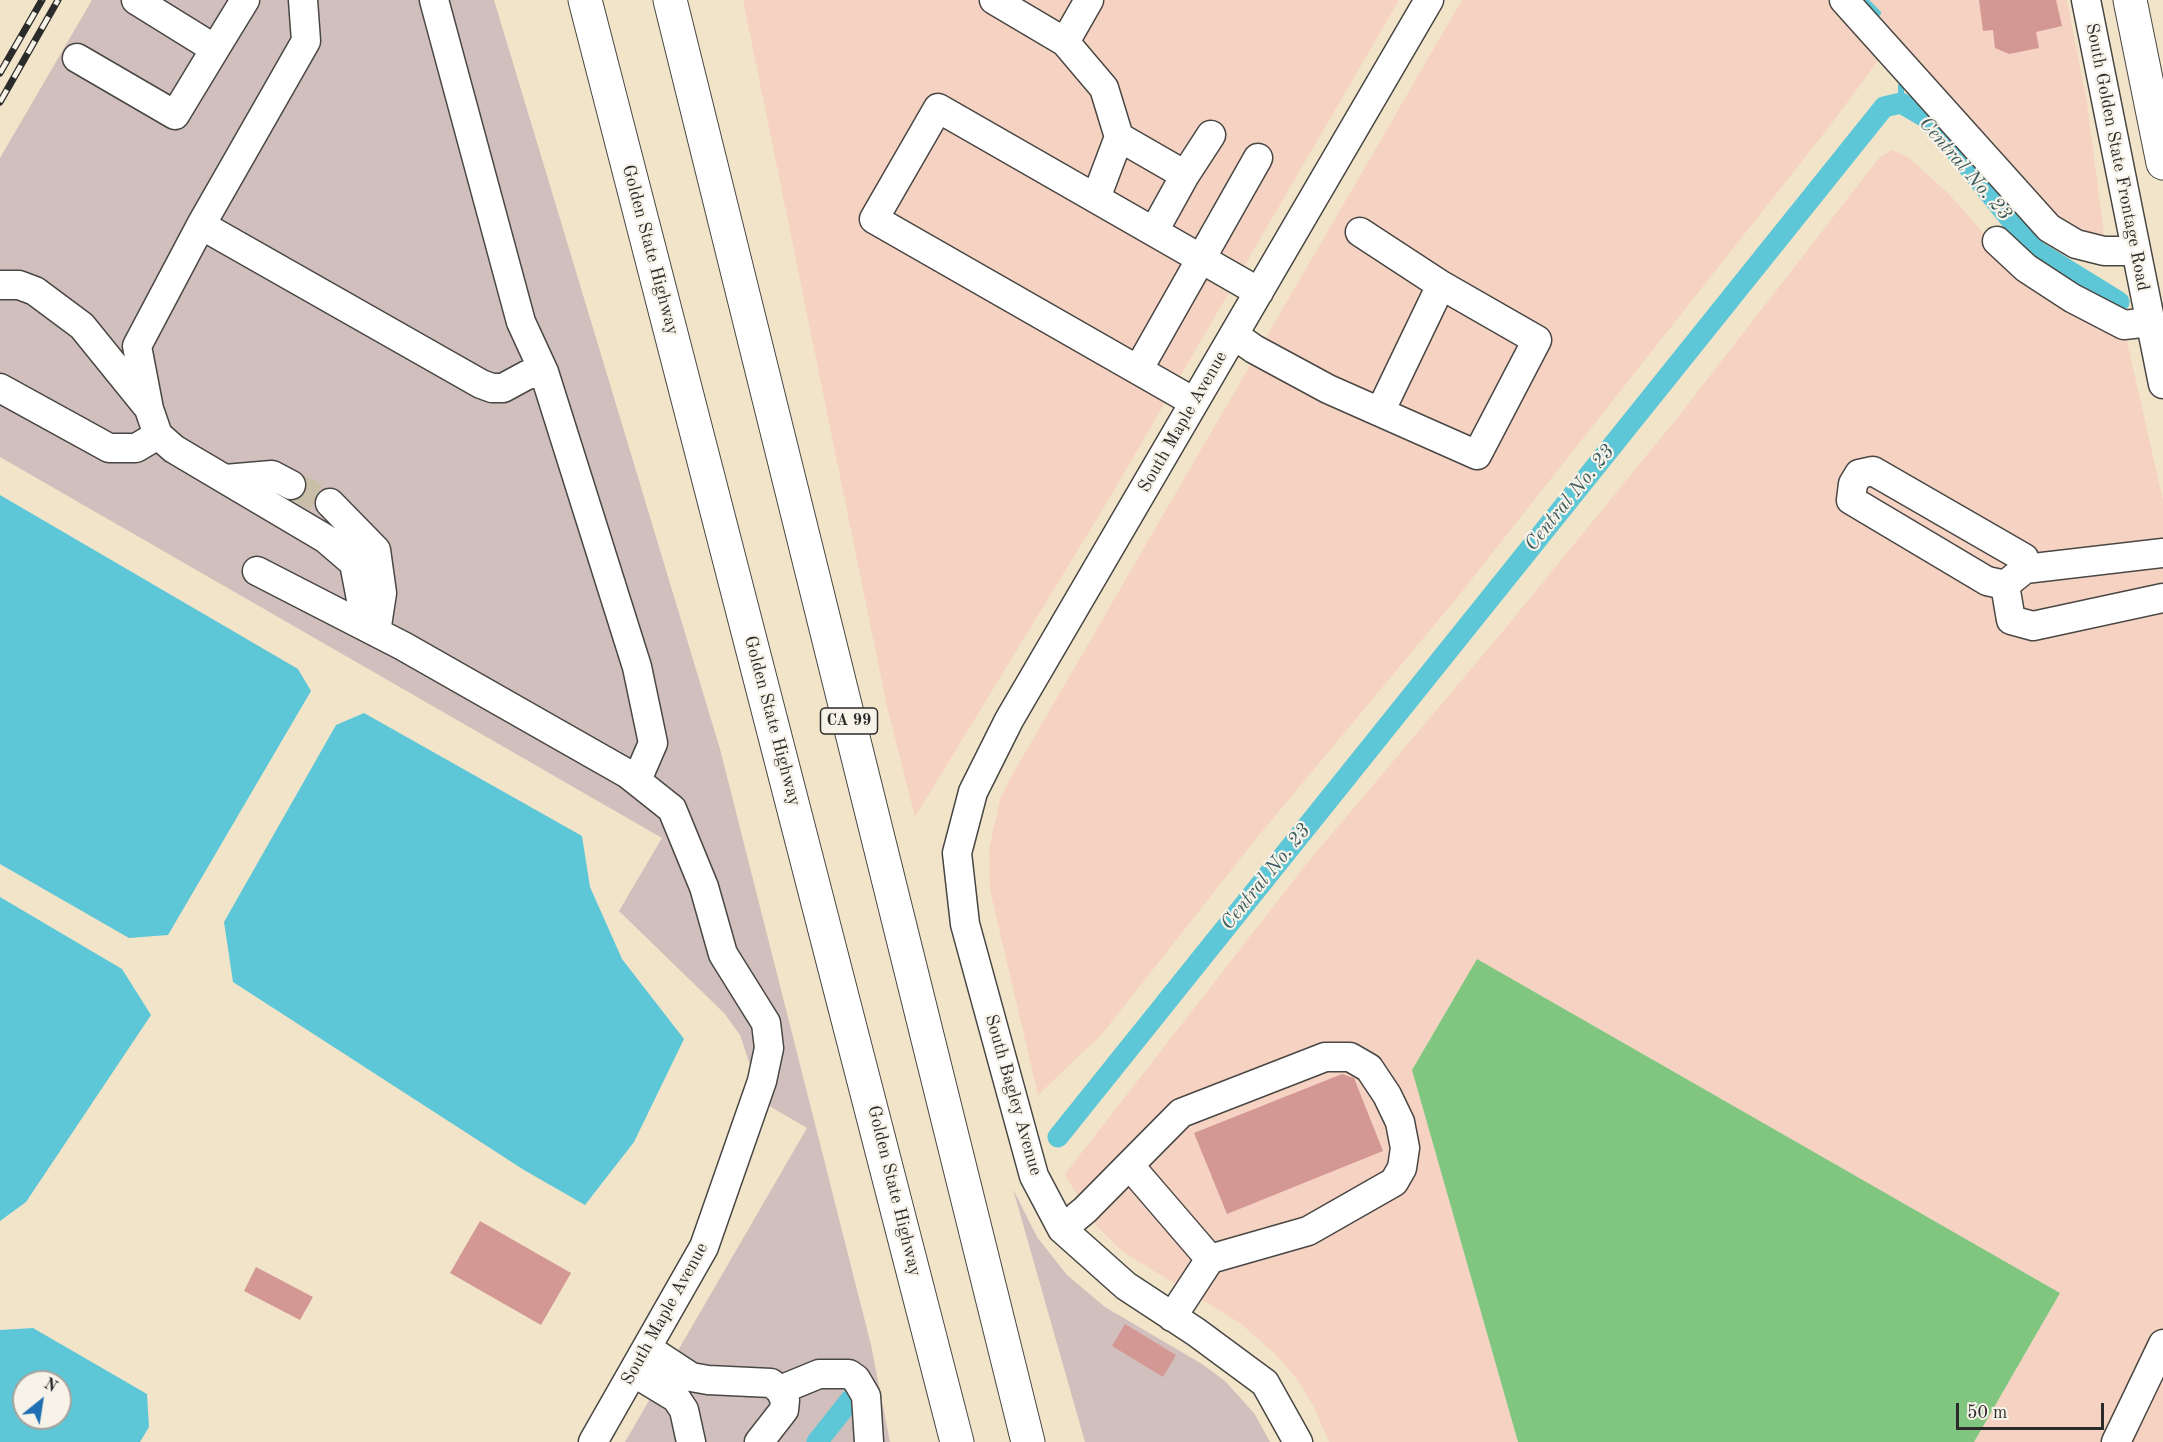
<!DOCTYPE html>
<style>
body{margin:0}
#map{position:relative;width:2163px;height:1442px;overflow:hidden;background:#f1e4c9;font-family:"Old Standard TT",serif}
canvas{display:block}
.north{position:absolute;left:12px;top:1370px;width:60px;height:60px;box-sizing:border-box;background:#f7f3e8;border:2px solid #a5a39c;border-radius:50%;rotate:30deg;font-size:16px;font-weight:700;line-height:24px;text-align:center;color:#2b2b2b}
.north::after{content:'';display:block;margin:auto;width:21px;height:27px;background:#1f6fb2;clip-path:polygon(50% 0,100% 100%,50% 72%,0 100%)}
.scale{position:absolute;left:1956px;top:1403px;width:148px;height:27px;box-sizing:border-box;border:3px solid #2b2b2b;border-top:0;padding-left:8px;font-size:18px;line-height:21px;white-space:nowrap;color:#2b2b2b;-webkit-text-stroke:4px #f7f3e8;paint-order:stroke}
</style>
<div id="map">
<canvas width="2163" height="1442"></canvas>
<div class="north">N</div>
<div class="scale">50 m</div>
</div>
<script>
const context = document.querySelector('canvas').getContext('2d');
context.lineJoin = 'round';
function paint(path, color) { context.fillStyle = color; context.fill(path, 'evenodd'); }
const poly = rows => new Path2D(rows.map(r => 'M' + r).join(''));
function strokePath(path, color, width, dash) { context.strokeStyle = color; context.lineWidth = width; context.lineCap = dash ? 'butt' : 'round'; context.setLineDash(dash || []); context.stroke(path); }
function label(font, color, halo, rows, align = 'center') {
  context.font = font + ' "Old Standard TT",serif'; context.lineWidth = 4.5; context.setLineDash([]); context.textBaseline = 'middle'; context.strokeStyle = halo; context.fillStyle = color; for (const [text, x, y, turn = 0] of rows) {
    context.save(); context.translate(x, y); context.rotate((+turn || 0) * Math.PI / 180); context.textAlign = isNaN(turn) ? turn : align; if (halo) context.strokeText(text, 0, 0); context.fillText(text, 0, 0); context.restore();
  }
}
paint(poly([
 [743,0,1399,0,1106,504,915,817,887,707],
 [1462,0,2067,0,2087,103,2104,234,2082,235,2064,229,1938,82,1894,39,1829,127,1456,599,1259,835,1102,1034,1038,1095,990,890,989,849,1000,800,1011,777],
 [1892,150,1908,157,1949,194,1987,237,2125,332,2163,501,2163,1442,1974,1442,2060,1293,1477,959,1412,1070,1518,1442,1329,1442,1314,1407,1297,1379,1274,1353,1240,1323,1123,1252,1090,1219,1065,1174,1308,862,1499,636,1678,417,1879,158]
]), '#f6d2c3');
paint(poly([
 [92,0,494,0,720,749,871,1345,890,1442,625,1442,807,1128,754,1097,753,1074,740,1035,724,1013,619,911,662,838,0,457,0,158],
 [1013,1189,1037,1237,1067,1275,1105,1307,1202,1364,1225,1381,1254,1413,1270,1442,1085,1442]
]), '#d1bfbd');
paint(poly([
 [1477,959,2060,1293,1974,1442,1518,1442,1412,1070]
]), '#80c580');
paint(poly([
 [0,495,298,669,311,691,168,935,129,938,0,864],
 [364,713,582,836,590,887,622,959,684,1039,634,1142,585,1205,524,1170,233,982,224,922,336,725],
 [0,897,122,969,151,1015,26,1202,0,1221],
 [33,1328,147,1394,149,1427,140,1442,0,1442,0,1330],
 [24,1382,60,1382,60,1418,24,1418]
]), '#5dc7d7');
strokePath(poly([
 [1865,0,1878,13],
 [1901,86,1901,103]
]), '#5dc7d7', 6);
strokePath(poly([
 [1058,1137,1884,107,1901,103,1925,117,1938,129,2035,250,2119,302],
 [817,1442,852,1398]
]), '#5dc7d7', 21);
paint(poly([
 [1979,0,2056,0,2062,26,2036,32,2039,48,2009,54,1995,48,1993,30,1983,31],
 [1342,1074,1354,1078,1383,1151,1227,1214,1194,1133],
 [480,1221,571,1273,541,1325,450,1273],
 [256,1267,313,1297,300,1320,244,1291],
 [1125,1324,1176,1355,1163,1377,1112,1346]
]), '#d49894');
strokePath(poly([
 [291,485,330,503]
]), '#c9bfa9', 28, [28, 14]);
const minor = poly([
 [136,0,215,49,245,0],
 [994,0,1065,42,1104,88,1119,137,1096,198],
 [1844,0,2049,228,2076,244,2104,251,2136,251],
 [2086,0,2163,384],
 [1065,42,1089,0],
 [77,58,175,115,215,49],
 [1119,137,1185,175,1154,231],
 [1185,175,1211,135],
 [201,225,306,41,303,0],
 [1997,241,2026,268,2072,298,2124,325,2150,322],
 [0,285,19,285,35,291,82,326,146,405],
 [1234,335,1254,349,1328,389,1477,455,1537,340,1441,285,1360,232],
 [1138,370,874,219,938,108,1259,292],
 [544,372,637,667,653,743,637,780],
 [0,388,109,448,136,448,158,435],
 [1194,402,1138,370,1258,158],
 [1380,412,1441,285],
 [225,479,272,475,291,485],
 [330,503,376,550,382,593,376,632],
 [2025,569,2024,558,1873,471,1859,474,1853,484,1851,500,1987,581,2005,585,2025,569,2163,553],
 [257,571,403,646,628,774,672,809,704,887,723,954,766,1023,769,1048,762,1081,704,1247,593,1442],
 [2005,585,2011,620,2033,626,2163,598],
 [376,632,364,615,354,563,326,539,174,449,158,435,149,409,137,346,201,225,481,384,492,388,503,388,527,375,544,372,521,322,434,0],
 [1130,1166,1210,1259],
 [1062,1229,1085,1210,1181,1113,1325,1057,1350,1057,1369,1068,1387,1095,1400,1122,1405,1148,1402,1168,1394,1182,1308,1231,1210,1259,1172,1317],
 [647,1348,691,1377,708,1380,771,1383,780,1390,785,1400,784,1410,759,1442],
 [633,1372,676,1398,684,1410,691,1442],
 [780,1390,819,1374,849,1374,856,1379,866,1396,869,1442],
 [1298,1442,1265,1383,1196,1332,1126,1286,1062,1229,1034,1176,965,924,957,853,973,792,1009,720,1429,0],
 [2116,1442,2163,1344]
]);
const major = poly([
 [2130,0,2163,163]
]);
const highway = poly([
 [585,0,957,1442],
 [670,0,1028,1442]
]);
strokePath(minor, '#494743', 31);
strokePath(major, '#494743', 35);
strokePath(highway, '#494743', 35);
strokePath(minor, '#fff', 28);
strokePath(major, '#fff', 33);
strokePath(highway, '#fff', 33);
const rail = poly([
 [0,73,42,0],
 [0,102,58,0]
]);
strokePath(rail, '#2b2b2b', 7);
strokePath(rail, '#f7f3e8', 4.5, [14]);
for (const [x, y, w] of [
 [849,721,57]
]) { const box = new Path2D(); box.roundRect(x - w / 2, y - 13, w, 26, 4.5); context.fillStyle = '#f7f3e8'; context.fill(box); strokePath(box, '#2b2b2b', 1.5); }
label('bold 16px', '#2b2b2b', null, [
 ["CA 99",849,721]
]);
label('18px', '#2b2b2b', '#f7f3e8', [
 ["South Golden State Frontage Road",2117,157,79],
 ["Golden State Highway",650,250,75],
 ["South Maple Avenue",1183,422,-60],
 ["Golden State Highway",772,721,75],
 ["South Bagley Avenue",1013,1095,74],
 ["Golden State Highway",894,1191,76],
 ["South Maple Avenue",665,1314,-61]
]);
label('italic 20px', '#3a5a5f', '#f7f3e8', [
 ["Central No. 23",1965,169,49],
 ["Central No. 23",1570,498,-51],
 ["Central No. 23",1266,877,-51]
]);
</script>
